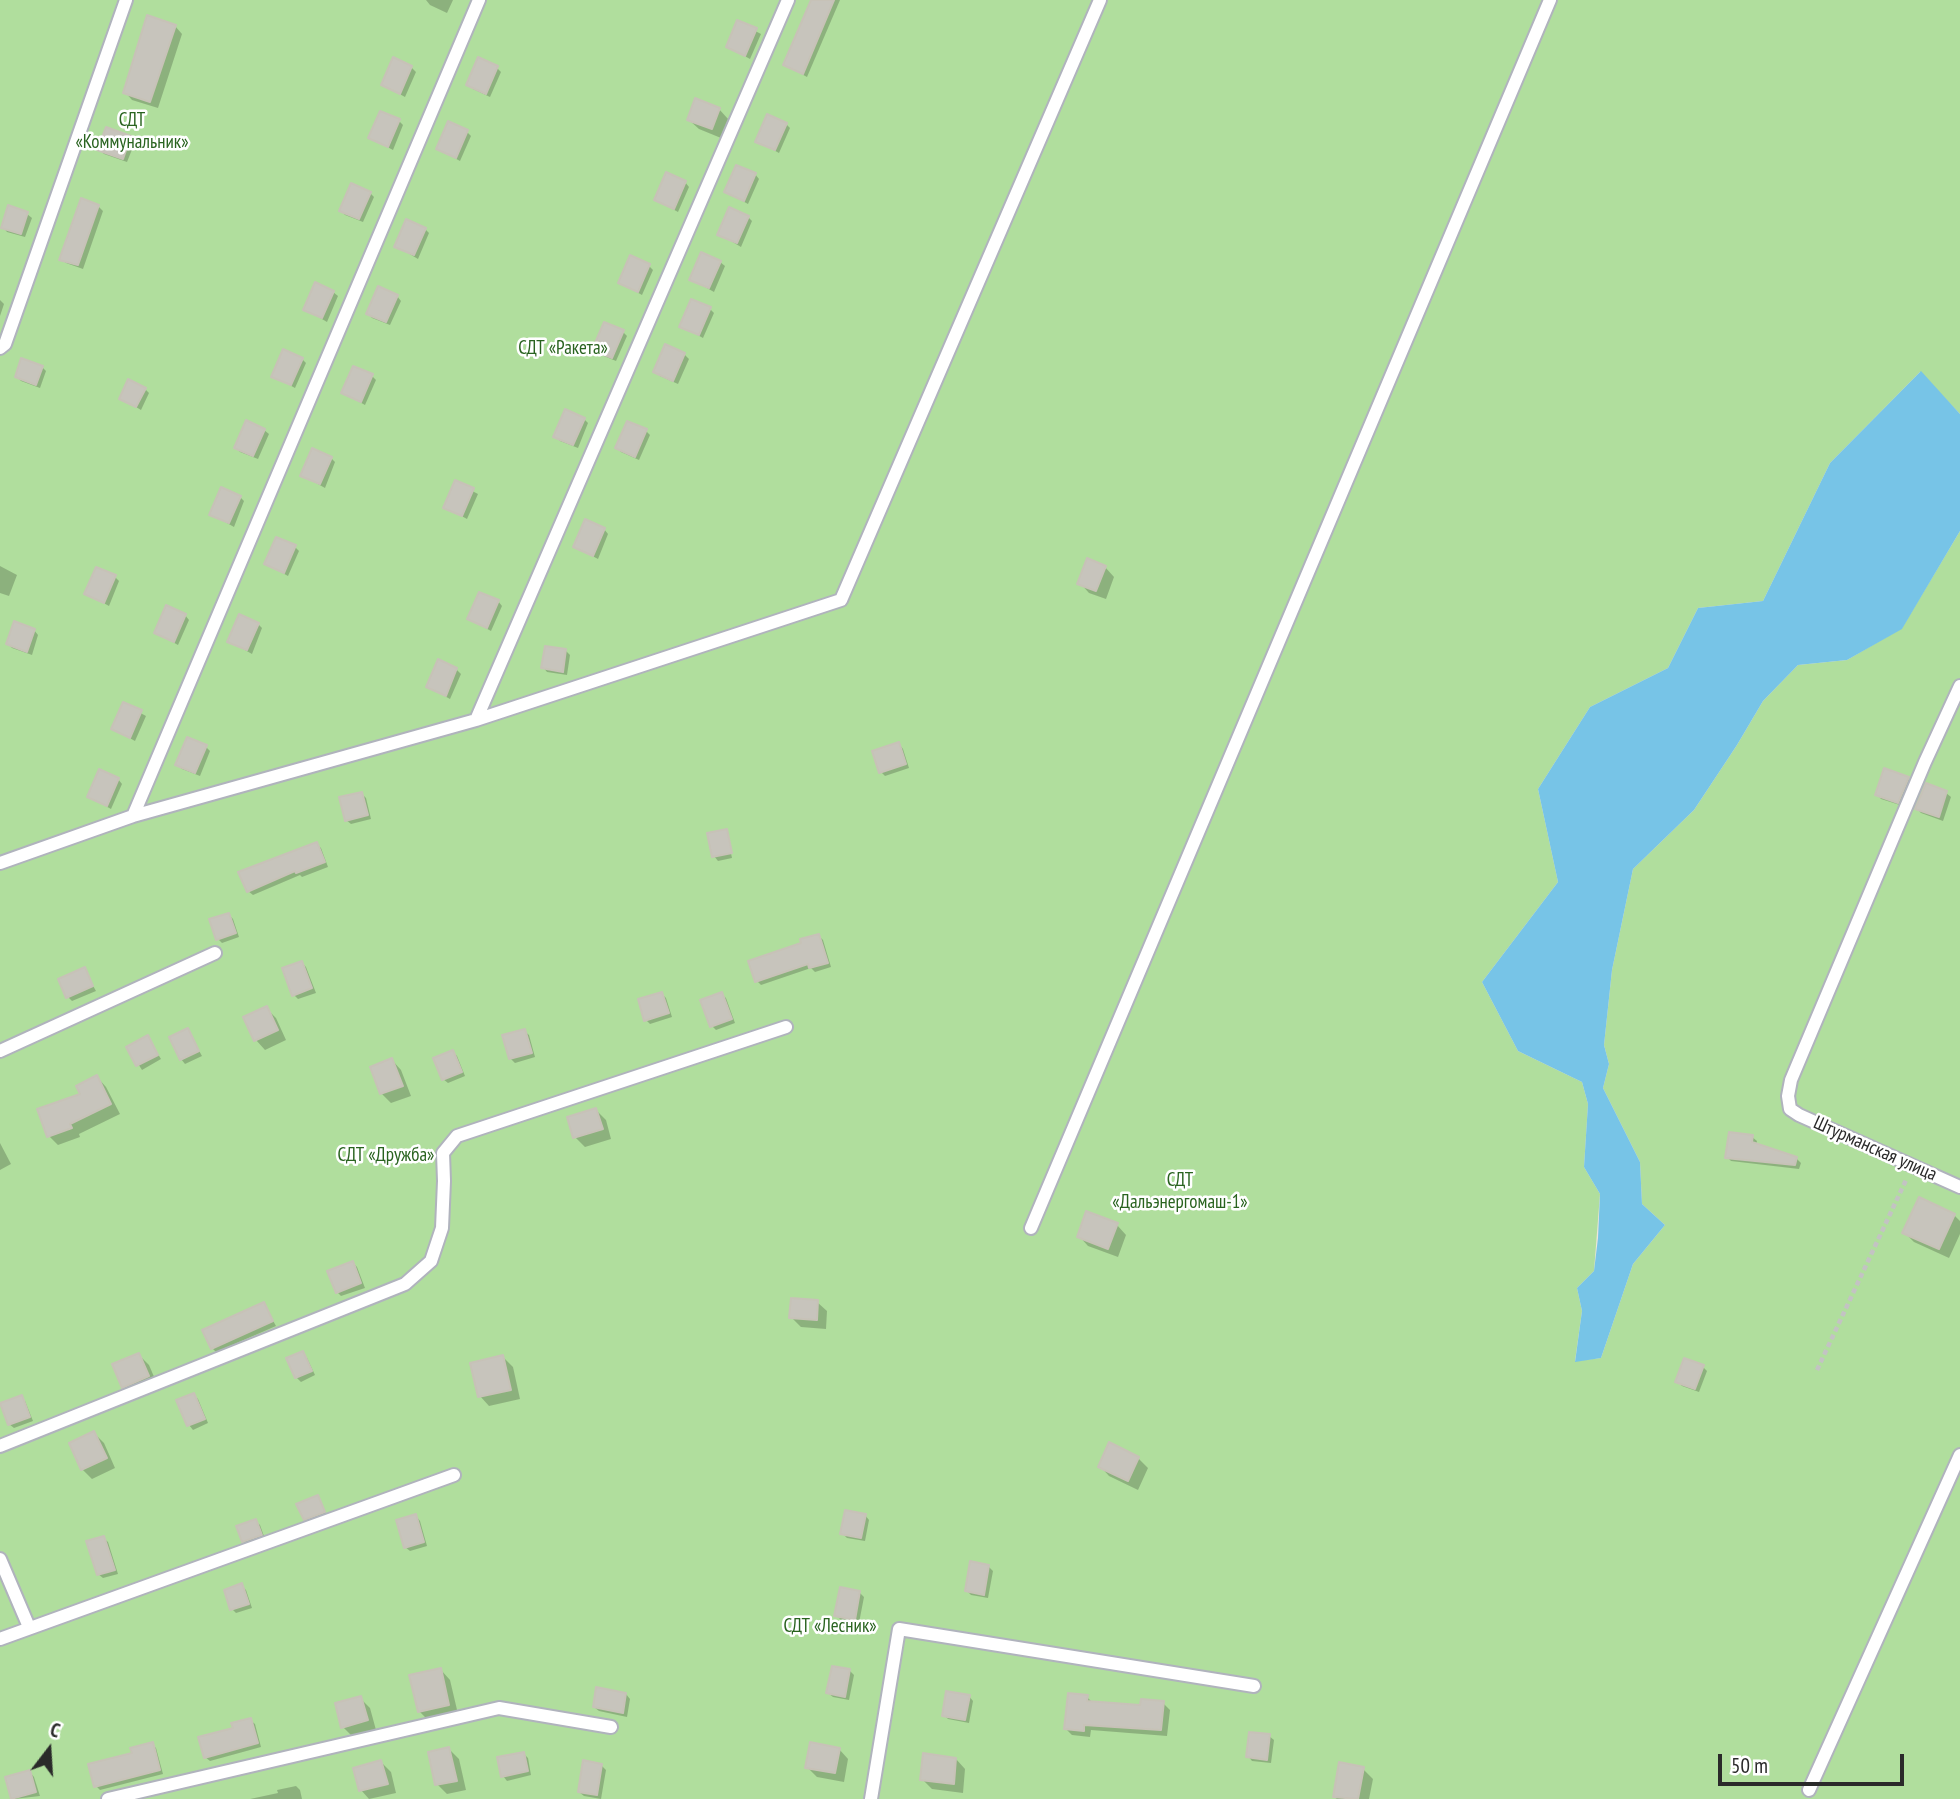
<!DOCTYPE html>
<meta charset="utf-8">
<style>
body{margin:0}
#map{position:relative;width:1960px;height:1799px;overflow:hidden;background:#ebe6dd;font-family:"PT Sans Narrow",sans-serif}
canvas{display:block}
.north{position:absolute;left:14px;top:1715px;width:70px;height:70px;-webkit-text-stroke:5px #fff;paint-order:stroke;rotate:17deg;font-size:19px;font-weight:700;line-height:28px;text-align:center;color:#2a2a2a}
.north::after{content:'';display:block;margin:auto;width:24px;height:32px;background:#2a2a2a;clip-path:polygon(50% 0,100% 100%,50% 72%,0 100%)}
.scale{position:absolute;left:1718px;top:1754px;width:186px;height:32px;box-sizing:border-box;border:4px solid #2a2a2a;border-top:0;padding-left:9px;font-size:21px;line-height:24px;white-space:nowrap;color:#2a2a2a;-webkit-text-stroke:5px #fff;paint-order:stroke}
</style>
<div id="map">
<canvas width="1960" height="1799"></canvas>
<div class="north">С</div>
<div class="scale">50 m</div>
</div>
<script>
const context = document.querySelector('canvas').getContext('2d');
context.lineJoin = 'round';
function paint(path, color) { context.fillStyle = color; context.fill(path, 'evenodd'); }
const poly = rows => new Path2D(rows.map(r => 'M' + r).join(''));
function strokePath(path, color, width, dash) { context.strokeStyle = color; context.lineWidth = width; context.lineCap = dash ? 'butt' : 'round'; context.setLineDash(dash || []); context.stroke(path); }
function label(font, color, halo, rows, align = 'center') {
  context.font = font + ' "PT Sans Narrow",sans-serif'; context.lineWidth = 5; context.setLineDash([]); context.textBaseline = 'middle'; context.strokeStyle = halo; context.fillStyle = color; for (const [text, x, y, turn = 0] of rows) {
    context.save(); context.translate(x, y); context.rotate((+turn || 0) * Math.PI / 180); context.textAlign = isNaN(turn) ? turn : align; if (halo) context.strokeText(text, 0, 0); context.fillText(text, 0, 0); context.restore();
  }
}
paint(poly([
 [0,0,1960,0,1960,414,1920,372,1830,463,1763,601,1698,608,1668,668,1590,707,1538,789,1558,882,1482,982,1518,1051,1582,1082,1588,1104,1584,1167,1600,1194,1594,1271,1577,1288,1582,1311,1575,1361,1601,1358,1633,1264,1665,1225,1642,1204,1640,1162,1603,1088,1609,1064,1604,1045,1612,970,1633,869,1694,810,1737,745,1763,701,1798,665,1847,660,1902,628,1960,531,1960,1799,0,1799]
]), '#b0de9d');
paint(poly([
 [1921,371,1960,414,1960,531,1902,629,1847,660,1798,665,1763,701,1737,745,1694,810,1633,869,1612,970,1604,1045,1609,1064,1603,1088,1640,1162,1642,1204,1665,1225,1633,1264,1601,1358,1575,1362,1582,1311,1577,1288,1594,1271,1598,1238,1600,1194,1584,1167,1588,1104,1582,1082,1518,1051,1482,982,1558,882,1538,789,1590,707,1668,668,1698,608,1763,601,1830,463]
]), '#77c4e7');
paint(poly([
 [426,0,453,0,447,13,430,5],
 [813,0,840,0,807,77,785,65],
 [738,22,761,34,750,59,728,47],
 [175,26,182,34,158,108,132,100,125,92],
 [411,67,416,72,405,97,383,85],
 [497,68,501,72,490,97,473,89,468,85],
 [719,109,728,119,721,138,699,129,689,120],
 [399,121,403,125,393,150,370,138],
 [786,124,790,128,779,153,757,141],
 [467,132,471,136,460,161,438,149],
 [130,137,135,142,127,162,104,154,99,149],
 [755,174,759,179,748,204,726,192],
 [685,182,689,187,678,212,656,200],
 [370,193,374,197,363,222,345,215,341,211],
 [98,206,103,211,83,269,66,263,61,259],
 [27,214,32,218,25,237,7,232,3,227],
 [748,217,752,221,741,247,719,234],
 [425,229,429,233,418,259,396,246],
 [720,262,725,266,714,292,691,279],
 [649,266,653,270,642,295,620,283],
 [333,292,338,296,327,322,305,309],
 [397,296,401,301,390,325,372,318,368,314],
 [0,300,4,304,0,316],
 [710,309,714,313,703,338,681,326],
 [623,332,627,336,616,361,599,354,594,350],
 [684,354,689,359,678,384,660,376,655,372],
 [302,359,306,363,295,388,273,376],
 [42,367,46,371,40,388,21,381,17,377],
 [372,376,376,380,365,405,343,393],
 [145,389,149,393,141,410,121,398],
 [584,419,588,423,578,448,560,441,555,436],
 [264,430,269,434,258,459,240,452,236,448],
 [646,431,650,435,639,460,621,452,617,448],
 [331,458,335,462,325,488,302,475],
 [455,482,478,494,467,519,445,507],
 [240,497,244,501,234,527,211,514],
 [604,529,608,534,598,559,575,547],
 [295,547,299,551,288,576,266,564],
 [0,566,17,575,9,596,0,593],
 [1105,567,1114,577,1106,599,1089,593,1080,583],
 [115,577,119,581,109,606,87,594],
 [498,601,502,606,491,631,469,619],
 [185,615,189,620,178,645,156,633],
 [258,624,262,628,252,654,229,641],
 [34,630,38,635,32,655,12,648,8,644],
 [566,651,570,655,567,675,547,672,543,667],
 [456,669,461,674,450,699,428,687],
 [124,704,146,716,135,741,113,729],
 [899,744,903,749,909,768,885,776,881,772],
 [206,747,210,751,200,776,182,769,177,764],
 [118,779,122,784,111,809,89,797],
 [1908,779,1912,783,1903,806,1881,799,1877,794],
 [1946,793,1951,797,1943,821,1921,813,1917,809],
 [362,794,366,798,371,819,351,824,346,820],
 [727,831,729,834,727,834,732,858,718,861,714,856],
 [316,844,321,848,328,867,302,877,300,875,253,895,248,891],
 [229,915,233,919,239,937,222,943,218,939],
 [819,936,823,940,831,967,815,972,811,968,761,985,757,981,804,944],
 [302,963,306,967,316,993,298,999,294,995],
 [84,970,96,991,72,1001,68,997],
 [662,994,666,998,672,1017,650,1024,646,1020],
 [721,994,726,998,735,1023,716,1030,712,1026],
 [266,1008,276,1018,286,1040,265,1050,256,1040],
 [188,1031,202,1056,185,1064,181,1059],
 [524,1031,529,1035,535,1057,515,1063,510,1058],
 [148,1038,161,1059,142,1070,128,1048],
 [453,1052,457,1056,465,1076,448,1083,443,1079],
 [392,1060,401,1070,411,1096,391,1103,382,1094,372,1068],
 [97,1077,106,1087,120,1114,79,1134,80,1137,58,1145,49,1136],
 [596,1110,606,1120,611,1139,585,1147,575,1137],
 [1752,1137,1757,1141,1756,1145,1796,1158,1801,1163,1799,1169,1731,1161,1727,1157],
 [0,1143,11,1164,0,1170],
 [1954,1215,1960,1221,1960,1234,1949,1258,1914,1242,1904,1232],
 [1117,1225,1126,1235,1118,1257,1088,1246,1079,1236],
 [353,1263,357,1267,365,1288,341,1296,337,1292],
 [817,1302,827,1311,826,1329,801,1327,791,1317],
 [264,1304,276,1326,216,1352,212,1348],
 [303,1353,307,1358,315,1375,301,1382,296,1377],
 [139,1355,149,1365,158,1386,133,1396,124,1387],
 [503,1357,513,1367,520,1399,489,1406,480,1396],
 [1703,1367,1707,1371,1699,1392,1682,1386,1677,1381],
 [194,1395,198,1399,208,1423,193,1430,189,1425],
 [21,1397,25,1401,33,1421,14,1428,9,1424],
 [94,1433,104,1443,115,1468,92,1479,82,1469],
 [1138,1458,1148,1468,1138,1490,1109,1476,1100,1466],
 [317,1497,328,1517,309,1523,305,1519],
 [865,1515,869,1520,865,1541,847,1538,842,1533],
 [416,1516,420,1521,427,1546,410,1551,405,1547],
 [255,1521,260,1525,265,1539,248,1546,243,1541],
 [103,1538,108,1542,118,1574,103,1578,98,1574],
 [988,1566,993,1571,988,1598,971,1595,967,1591],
 [241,1585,246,1590,252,1608,236,1613,232,1609],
 [859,1592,864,1597,859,1623,841,1620,836,1615],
 [441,1670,450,1680,458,1714,429,1721,419,1711],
 [850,1671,854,1675,849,1700,833,1697,828,1693],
 [626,1694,630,1699,627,1717,599,1711,594,1707],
 [969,1696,973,1701,969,1723,948,1719,944,1715],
 [1087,1697,1094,1704,1142,1707,1163,1703,1170,1710,1167,1736,1091,1730,1090,1737,1072,1735,1065,1728],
 [360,1698,370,1708,376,1730,353,1737,343,1727],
 [250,1720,255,1724,261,1747,210,1761,205,1757,235,1729],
 [1269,1736,1274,1740,1271,1763,1252,1761,1248,1756],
 [152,1744,156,1748,163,1774,100,1790,96,1786,134,1754],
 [449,1749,459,1759,466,1790,447,1794,437,1784],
 [839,1749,848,1759,844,1782,817,1777,807,1767],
 [523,1753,528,1758,531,1775,507,1781,503,1776],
 [956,1759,965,1769,963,1793,932,1789,922,1779],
 [381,1762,391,1772,396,1793,369,1799,361,1790],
 [601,1765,606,1770,601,1799,584,1796,579,1792],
 [1363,1769,1373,1779,1369,1799,1337,1799,1334,1797],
 [30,1772,34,1777,40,1796,14,1799],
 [296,1786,300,1790,302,1799,250,1799,278,1793,277,1790]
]), '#0003');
const building = poly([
 [811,0,834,0,803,74,783,65,811,0],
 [147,15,176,25,150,102,123,93,147,15],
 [737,20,757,28,745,56,726,47,737,20],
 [393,57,412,66,400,94,381,85,393,57],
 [478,57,498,66,486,94,466,85,478,57],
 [695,98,720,108,712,129,687,120,695,98],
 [380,111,400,119,388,147,368,138,380,111],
 [767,114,787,123,775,150,755,142,767,114],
 [448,121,468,130,456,158,436,149,448,121],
 [106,127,131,136,123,159,97,150,106,127],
 [736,165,756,173,744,201,724,192,736,165],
 [666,172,686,181,674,209,654,200,666,172],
 [351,183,371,192,359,219,339,211,351,183],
 [81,198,99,205,78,265,59,260,81,198],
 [8,205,28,212,21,234,1,228,8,205],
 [729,207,749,216,737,243,717,235,729,207],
 [406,219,426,228,414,255,394,247,406,219],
 [701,252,721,261,709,288,689,280,701,252],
 [630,255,650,264,638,292,618,283,630,255],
 [315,282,334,291,322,318,303,310,315,282],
 [378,286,398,295,386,322,366,314,378,286],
 [691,299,711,307,699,335,679,327,691,299],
 [604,322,624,330,612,358,592,350,604,322],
 [665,344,685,353,673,381,653,372,665,344],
 [283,349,303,358,291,385,271,377,283,349],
 [21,358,43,366,36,385,15,377,21,358],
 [353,366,373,374,361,402,341,393,353,366],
 [128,379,146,388,136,407,119,399,128,379],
 [565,409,585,418,573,445,553,437,565,409],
 [246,420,265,429,253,456,234,448,246,420],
 [627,421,647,429,635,457,615,448,627,421],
 [312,448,332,457,320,484,300,476,312,448],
 [455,480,474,488,462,516,443,508,455,480],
 [221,487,241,496,229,523,209,515,221,487],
 [585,519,605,528,593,556,573,547,585,519],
 [276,537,296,545,284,573,264,564,276,537],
 [1087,558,1106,566,1096,591,1077,584,1087,558],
 [96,567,116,575,104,603,84,594,96,567],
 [479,592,499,600,487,628,467,619,479,592],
 [166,605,186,614,174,642,154,633,166,605],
 [239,614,259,623,247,650,227,642,239,614],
 [14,621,35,629,27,652,6,644,14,621],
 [545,646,566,649,563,672,541,668,545,646],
 [438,659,457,668,446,696,426,687,438,659],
 [123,702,142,710,130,738,111,729,123,702],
 [187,737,207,745,195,773,175,765,187,737],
 [899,742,906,764,879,773,872,751,899,742],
 [1884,768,1909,777,1898,803,1875,795,1884,768],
 [99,769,119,778,107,806,87,797,99,769],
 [1926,783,1947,791,1939,817,1915,809,1926,783],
 [362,792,368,815,345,821,339,797,362,792],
 [727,829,732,853,712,857,707,833,727,829],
 [317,842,325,862,296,873,295,871,247,892,238,872,317,842],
 [229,913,236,933,216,940,209,919,229,913],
 [819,934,828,963,809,968,808,964,755,982,748,961,801,943,800,939,819,934],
 [302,961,312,988,292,996,282,968,302,961],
 [85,967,93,986,66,998,58,979,85,967],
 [662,992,669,1013,644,1021,638,999,662,992],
 [722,992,732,1019,710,1027,700,1000,722,992],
 [267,1006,278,1030,254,1041,243,1017,267,1006],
 [188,1028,199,1051,180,1060,169,1037,188,1028],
 [525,1029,532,1053,509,1059,502,1035,525,1029],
 [148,1035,158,1055,136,1066,126,1047,148,1035],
 [453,1050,462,1072,442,1080,433,1058,453,1050],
 [392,1058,403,1086,380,1094,370,1067,392,1058],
 [97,1075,111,1104,70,1124,72,1128,47,1137,37,1109,80,1094,76,1086,97,1075],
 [596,1108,603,1129,573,1138,567,1117,596,1108],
 [1729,1132,1753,1135,1752,1142,1797,1157,1795,1165,1725,1158,1729,1132],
 [1919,1197,1955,1214,1939,1249,1902,1233,1919,1197],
 [1086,1211,1118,1223,1108,1249,1077,1237,1086,1211],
 [353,1261,361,1283,336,1293,327,1271,353,1261],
 [791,1298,818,1300,817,1320,789,1318,791,1298],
 [264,1302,273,1321,211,1349,202,1330,264,1302],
 [303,1351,312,1371,295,1378,286,1358,303,1351],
 [139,1353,149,1376,122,1388,112,1364,139,1353],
 [503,1355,511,1390,478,1397,470,1363,503,1355],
 [1684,1358,1704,1365,1695,1389,1675,1382,1684,1358],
 [194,1393,205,1419,187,1426,176,1400,194,1393],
 [22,1395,30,1417,8,1425,0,1403,22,1395],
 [94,1431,107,1458,81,1470,69,1443,94,1431],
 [1109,1442,1139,1457,1128,1481,1098,1467,1109,1442],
 [318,1495,325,1512,304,1520,296,1504,318,1495],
 [845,1510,866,1514,861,1538,840,1534,845,1510],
 [416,1514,424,1542,404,1548,396,1520,416,1514],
 [256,1519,262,1535,242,1542,236,1526,256,1519],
 [104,1536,115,1570,97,1575,86,1541,104,1536],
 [970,1561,989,1565,984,1595,965,1591,970,1561],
 [242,1583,249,1604,230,1610,224,1590,242,1583],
 [840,1587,860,1591,855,1620,834,1616,840,1587],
 [832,1666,850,1669,845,1697,826,1693,832,1666],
 [441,1668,449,1705,418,1712,409,1675,441,1668],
 [596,1687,626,1693,623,1713,593,1707,596,1687],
 [946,1691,970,1695,965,1720,942,1716,946,1691],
 [1068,1693,1088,1695,1087,1701,1140,1705,1141,1699,1164,1701,1161,1730,1084,1725,1084,1731,1064,1729,1068,1693],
 [361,1696,368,1720,341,1728,335,1703,361,1696],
 [251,1718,258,1743,204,1758,198,1737,233,1728,231,1723,251,1718],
 [1249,1732,1270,1734,1267,1760,1246,1757,1249,1732],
 [153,1742,160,1770,94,1787,88,1764,132,1753,130,1748,153,1742],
 [810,1742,840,1748,835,1773,805,1768,810,1742],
 [449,1747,457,1781,435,1785,428,1752,449,1747],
 [524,1752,528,1771,501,1777,497,1757,524,1752],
 [923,1753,956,1758,954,1784,920,1780,923,1753],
 [381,1760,388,1784,359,1791,353,1768,381,1760],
 [583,1760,602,1764,597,1795,578,1792,583,1760],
 [1339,1762,1364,1767,1358,1799,1333,1797,1339,1762],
 [30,1770,36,1792,11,1799,5,1777,30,1770]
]);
paint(building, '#c7c4bc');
strokePath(building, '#c7c2b7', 2);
const lane = poly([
 [0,348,5,344,126,0],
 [1960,686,1925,762,1791,1080,1788,1096,1790,1109,1799,1115,1960,1187],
 [476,720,788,0],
 [133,816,479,0],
 [0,863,133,816,476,720,841,600,1100,0],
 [0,1051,215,953],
 [1031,1228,1550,0],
 [0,1446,405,1284,431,1261,442,1228,444,1181,443,1153,457,1136,786,1027],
 [0,1559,29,1627],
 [0,1639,454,1475],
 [1809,1790,1960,1455],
 [108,1799,499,1708,611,1727],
 [871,1799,899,1629,1254,1686]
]);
strokePath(lane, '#b0b3bd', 16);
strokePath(poly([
 [1817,1370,1906,1180]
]), '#c3c3c3', 4.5, [5, 3.5]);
strokePath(lane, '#fff', 12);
label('19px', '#29631f', '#fff', [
 ["СДТ",132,121],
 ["«Коммунальник»",132,143],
 ["СДТ «Ракета»",563,349],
 ["СДТ «Дружба»",386,1156],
 ["СДТ",1180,1181],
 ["«Дальэнергомаш-1»",1180,1203],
 ["СДТ «Лесник»",830,1627]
]);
label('19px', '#2a2a2a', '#fff', [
 ["Штурманская улица",1875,1149,24]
]);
</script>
